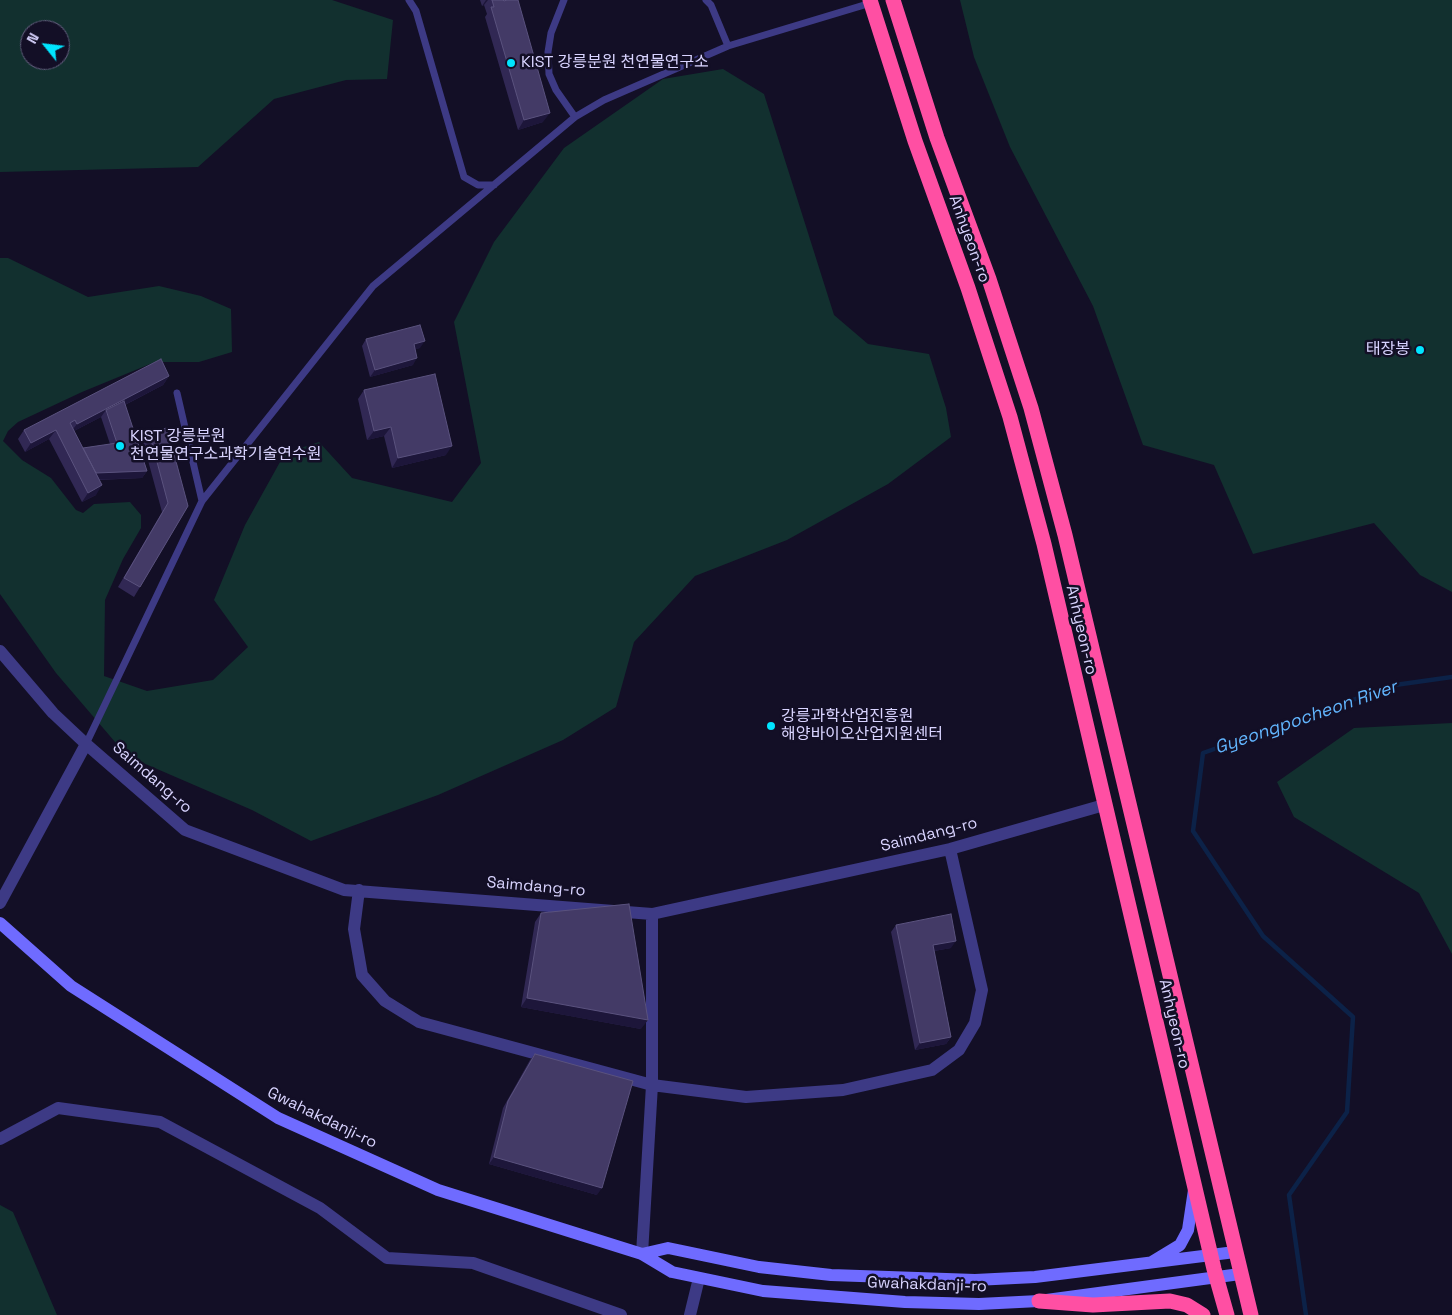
<!DOCTYPE html>
<meta charset="utf-8">
<style>
body{margin:0}
#map{position:relative;width:1452px;height:1315px;overflow:hidden;background:#130f26;font-family:"Space Grotesk",sans-serif}
canvas{display:block}
.north{position:absolute;left:20px;top:20px;width:50px;height:50px;box-sizing:border-box;background:#130f26;border:1px solid #625e7d;border-radius:50%;rotate:299deg;font-size:14px;font-weight:700;line-height:20px;text-align:center;color:#d9d4ff}
.north::after{content:'';display:block;margin:auto;width:18px;height:22px;background:#00e5ff;clip-path:polygon(50% 0,100% 100%,50% 72%,0 100%)}
</style>
<div id="map">
<canvas width="1452" height="1315"></canvas>
<div class="north">N</div>
</div>
<script>
const context = document.querySelector('canvas').getContext('2d');
context.lineJoin = 'round';
function paint(path, color) { context.fillStyle = color; context.fill(path, 'evenodd'); }
const poly = rows => new Path2D(rows.map(r => 'M' + r).join(''));
function strokePath(path, color, width, dash) { context.strokeStyle = color; context.lineWidth = width; context.lineCap = dash ? 'butt' : 'round'; context.setLineDash(dash || []); context.stroke(path); }
function label(font, color, halo, rows, align = 'center') {
  context.font = font + ' "Space Grotesk","Noto Sans KR",sans-serif'; context.lineWidth = 5; context.setLineDash([]); context.textBaseline = 'middle'; context.strokeStyle = halo; context.fillStyle = color; for (const [text, x, y, turn = 0] of rows) {
    context.save(); context.translate(x, y); context.rotate((+turn || 0) * Math.PI / 180); context.textAlign = isNaN(turn) ? turn : align; if (halo) context.strokeText(text, 0, 0); context.fillText(text, 0, 0); context.restore();
  }
}
paint(poly([
 [0,0,332,0,393,20,387,79,346,80,274,99,198,167,0,172],
 [30,30,60,30,60,60,30,60],
 [960,0,1452,0,1452,592,1420,575,1374,523,1253,554,1214,465,1143,445,1093,306,1010,147,974,57],
 [723,69,764,94,834,315,868,344,929,354,946,408,951,437,888,484,787,540,695,576,634,642,616,707,563,740,438,795,311,841,252,810,127,756,56,673,0,594,0,258,8,258,88,297,159,286,201,296,231,309,232,352,199,362,155,362,82,392,18,422,8,431,3,441,22,460,51,478,76,510,83,513,94,504,130,502,141,515,141,528,123,559,105,600,104,676,147,691,213,680,248,647,214,600,245,525,285,453,319,442,352,478,452,502,481,463,454,322,494,242,564,148,663,79],
 [1452,723,1452,954,1419,893,1294,817,1277,782,1354,728],
 [0,1205,13,1212,57,1315,0,1315]
]), '#12302f');
strokePath(poly([
 [1306,1315,1289,1195,1347,1112,1353,1017,1263,936,1193,831,1203,753,1395,685,1452,677]
]), '#0c2248', 4.5);
strokePath(poly([
 [409,0,416,11,464,177,478,185,494,185],
 [564,0,551,33,548,52,549,74,556,90,575,117],
 [706,0,711,5,728,46],
 [177,393,202,501],
 [86,744,202,501,373,286,575,117,604,100,728,46,871,3]
]), '#3d3a85', 7);
strokePath(poly([
 [0,651,53,713,86,744,185,830,344,890,652,914,950,849,1104,805],
 [359,890,354,929,362,975,385,1001,419,1022,652,1085,746,1097,843,1090,932,1070,959,1050,975,1023,982,990,950,849],
 [0,903,86,744],
 [0,1139,58,1108,160,1122,320,1208,387,1258,473,1263,621,1315],
 [642,1254,652,1085,652,914],
 [690,1315,699,1278]
]), '#3d3a85', 12);
strokePath(poly([
 [0,923,71,986,278,1118,438,1190,642,1254,672,1272,763,1291,905,1302,979,1304,1039,1301,1240,1274],
 [642,1254,668,1248,759,1267,831,1275,975,1280,1035,1277,1235,1252],
 [1152,1262,1180,1245,1188,1230,1194,1190]
]), '#6f6bff', 12);
strokePath(poly([
 [870,0,915,141,968,288,1010,417,1044,544,1214,1269,1227,1315],
 [893,0,937,138,989,279,1031,408,1065,535,1251,1315],
 [1039,1301,1093,1305,1170,1301,1187,1305,1203,1315]
]), '#ff4fa3', 15);
paint(poly([
 [480,0,518,0,543,122,518,130,485,17,487,14,484,5,482,6],
 [366,339,420,348,415,349,413,365,370,377,362,346],
 [169,376,163,385,125,405,147,471,142,478,99,480,96,495,82,502,49,439,25,452,18,439,24,430],
 [101,417,110,444,83,448,74,431],
 [364,390,446,455,392,468,384,436,367,440,358,399],
 [149,432,188,506,140,587,134,597,118,587,162,512,143,442],
 [541,913,641,1029,521,1007,535,922],
 [896,925,951,948,934,951,951,1037,946,1044,915,1050,891,932],
 [535,1054,597,1195,489,1164,503,1108,530,1060]
]), '#312854');
paint(poly([
 [486,0,488,0,484,5,482,6],
 [550,113,543,122,518,130,524,120],
 [425,341,420,348,409,351,414,344],
 [417,358,413,365,370,377,375,370],
 [169,376,163,385,107,414,106,410,101,417,70,433,77,424],
 [391,427,384,436,367,440,374,431],
 [56,430,49,439,25,452,31,443],
 [452,446,446,455,392,468,398,458],
 [147,471,142,478,88,480,93,473],
 [102,485,96,495,82,502,88,493],
 [956,941,951,948,928,952,933,945],
 [527,998,648,1020,641,1029,521,1007],
 [951,1037,946,1044,915,1050,920,1043],
 [494,1157,602,1188,597,1195,489,1164]
]), '#1d163a');
const building = poly([
 [492,0,503,0,504,1,507,0,518,0,550,113,524,120,491,7,494,7,492,0],
 [420,325,425,341,414,344,417,358,375,370,366,339,420,325],
 [161,359,169,376,77,424,75,420,70,423,102,485,88,493,56,430,31,443,24,430,161,359],
 [435,374,452,446,398,458,391,427,374,431,364,390,435,374],
 [124,401,147,471,96,473,83,448,117,443,106,410,124,401],
 [167,428,188,506,140,587,124,578,168,503,149,432,167,428],
 [629,904,648,1020,527,998,541,913,629,904],
 [951,914,956,941,933,945,951,1037,920,1043,896,925,951,914],
 [535,1054,633,1081,602,1188,494,1157,508,1101,535,1054]
]);
paint(building, '#433a66');
strokePath(building, '#5a527e', 1);
for (const [x, y, r, color] of [
 [511,63,5,"#00e5ff"],
 [1420,350,5,"#00e5ff"],
 [120,446,5,"#00e5ff"],
 [771,726,5,"#00e5ff"]
]) { const dot = new Path2D(); dot.arc(x, y, r, 0, 2 * Math.PI); context.fillStyle = color; context.fill(dot); strokePath(dot, '#130f26', 2); }
label('16px', '#d9d4ff', '#130f26', [
 ["KIST 강릉분원 천연물연구소",521,63],
 ["태장봉",1410,350,"right"],
 ["KIST 강릉분원",130,437],
 ["천연물연구소과학기술연수원",130,455],
 ["강릉과학산업진흥원",781,717],
 ["해양바이오산업지원센터",781,735]
], 'left');
label('16px', '#d9d4ff', '#130f26', [
 ["Anhyeon-ro",969,239,70],
 ["Anhyeon-ro",1081,630,77],
 ["Saimdang-ro",152,778,41],
 ["Saimdang-ro",929,835,-14],
 ["Saimdang-ro",536,887,5],
 ["Anhyeon-ro",1174,1024,77],
 ["Gwahakdanji-ro",322,1118,26],
 ["Gwahakdanji-ro",927,1285,2]
]);
label('italic 18px', '#62b6ff', '#130f26', [
 ["Gyeongpocheon River",1306,718,-19]
]);
</script>
